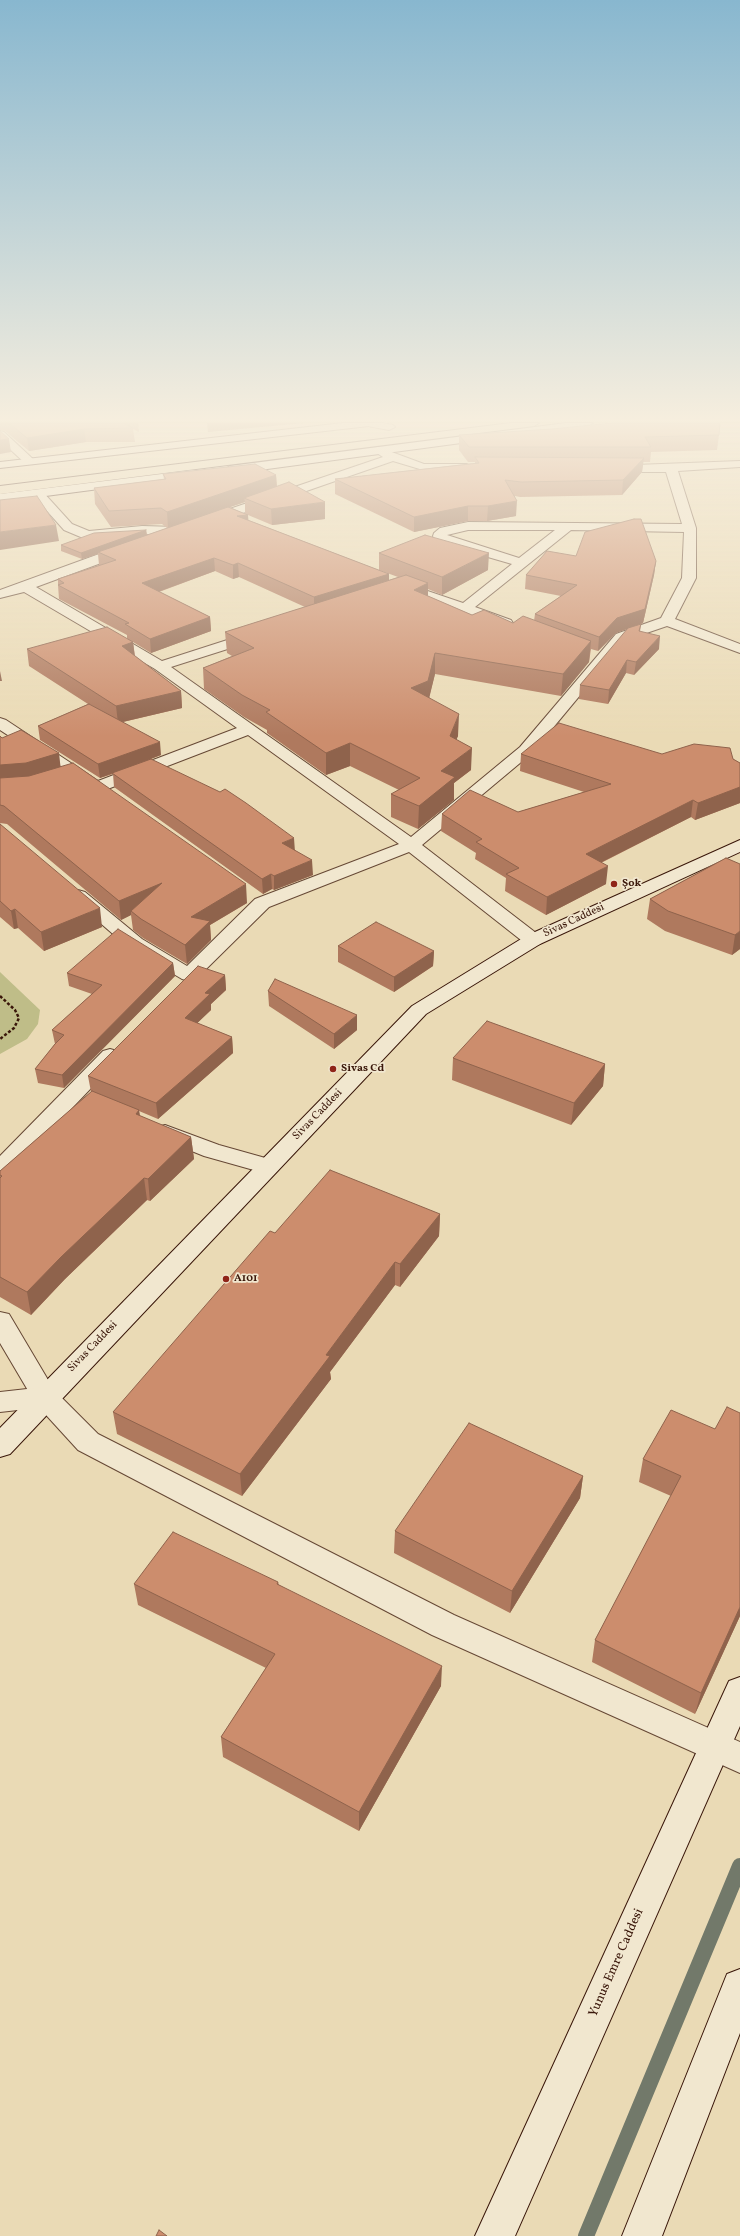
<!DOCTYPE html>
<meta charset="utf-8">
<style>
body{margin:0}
canvas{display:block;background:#eadab5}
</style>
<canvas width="740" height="2236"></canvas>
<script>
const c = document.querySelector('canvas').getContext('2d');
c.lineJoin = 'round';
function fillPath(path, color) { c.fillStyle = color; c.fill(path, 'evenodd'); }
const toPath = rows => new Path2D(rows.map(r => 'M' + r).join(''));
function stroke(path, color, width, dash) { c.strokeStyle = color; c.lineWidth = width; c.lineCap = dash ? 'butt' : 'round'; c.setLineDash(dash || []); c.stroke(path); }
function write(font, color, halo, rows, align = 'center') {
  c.font = font + ' Vollkorn,serif'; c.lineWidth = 3.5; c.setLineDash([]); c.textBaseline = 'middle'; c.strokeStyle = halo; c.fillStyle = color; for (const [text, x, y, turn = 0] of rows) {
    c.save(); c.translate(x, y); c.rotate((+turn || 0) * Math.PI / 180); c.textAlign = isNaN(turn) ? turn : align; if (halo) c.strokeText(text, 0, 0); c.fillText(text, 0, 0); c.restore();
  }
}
const green = toPath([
 [0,972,40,1010,38,1024,27,1039,0,1054]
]);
const stream = toPath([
 [586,2236,740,1866]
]);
const path = toPath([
 [0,996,15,1010,19,1018,14,1028,0,1039]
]);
const minor = toPath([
 [361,423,383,423,393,425,395,427,389,430,362,425,361,423],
 [0,431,4,432,34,460,36,462,34,464,26,464,0,440,0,431],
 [378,447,424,464,467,464,473,468,467,472,423,470,393,461,214,523,206,523,204,520,206,517,383,457,372,450,378,447],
 [740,461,740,467,678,471,696,528,696,578,675,619,740,644,740,653,667,626,626,640,532,753,422,845,540,936,543,940,540,944,533,946,526,944,409,852,269,907,196,979,189,981,182,979,128,947,69,896,71,892,78,890,85,892,142,939,187,966,255,899,399,844,248,735,105,790,99,791,84,785,0,730,0,718,6,720,98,781,237,728,155,669,24,592,0,598,0,590,121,546,131,546,132,549,131,552,36,587,162,661,249,633,259,633,261,636,259,639,171,667,411,837,520,747,616,634,661,618,682,578,684,532,571,530,475,607,511,620,513,623,511,626,506,627,396,589,394,586,401,582,463,603,512,564,443,544,434,539,433,536,434,533,440,528,468,522,682,524,666,472,613,472,609,470,607,468,609,466,740,461],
 [468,530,555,530,519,558,447,535,468,530],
 [38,490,42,491,72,524,89,531,142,526,177,527,183,531,177,535,142,534,83,538,64,530,32,494,38,490],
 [110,1049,117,1051,121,1056,117,1061,8,1175,0,1178,0,1156,103,1051,110,1049],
 [165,1125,219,1145,276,1161,279,1166,276,1171,268,1174,204,1156,157,1137,154,1132,157,1127,165,1125],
 [0,1312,9,1314,54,1390,98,1434,454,1615,740,1742,740,1773,432,1635,78,1450,36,1404,0,1343,0,1312]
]);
const tertiary = toPath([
 [45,1387,54,1390,58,1397,54,1404,45,1407,0,1412,0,1392,45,1387]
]);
const secondary = toPath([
 [343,423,374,423,369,426,0,468,0,462,343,423],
 [566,423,593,423,588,426,230,474,224,470,230,466,566,423],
 [194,470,198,472,200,474,198,476,0,502,0,494,194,470],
 [740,840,740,852,540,944,426,1014,10,1454,0,1457,0,1428,412,1006,526,936,740,840],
 [740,1677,740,1726,515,2236,475,2236,729,1681,740,1677],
 [740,1969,740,2033,662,2236,622,2236,727,1974,740,1969]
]);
const trunk = toPath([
 [511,423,539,423,534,426,0,494,0,486,511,423]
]);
const wall = toPath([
 [0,423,138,423,139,432,133,429,135,442,86,442,29,451,5,431,0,430],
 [459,435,719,435,717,450,651,452,650,462,643,462,642,472,622,495,520,497,515,496,516,516,487,521,468,521,414,532,335,494,335,479,475,463,475,462,468,462,459,450],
 [163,474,276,475,277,487,325,519,272,525,248,515,248,520,389,574,389,580,398,577,379,570,379,553,488,570,442,595,428,589,428,596,472,615,513,623,534,621,535,614,561,596,525,589,526,575,576,556,656,561,654,575,643,623,616,633,598,651,591,649,589,662,561,696,435,674,429,697,458,736,456,739,471,770,454,783,454,800,418,829,391,817,391,794,399,790,350,766,326,775,267,733,267,730,244,717,204,689,203,668,232,656,227,653,225,632,305,607,239,577,233,579,215,571,159,592,210,617,211,631,151,653,133,642,135,656,181,691,182,708,123,722,161,755,151,759,295,850,313,875,274,890,272,889,263,894,114,787,113,774,100,778,40,740,38,726,88,704,29,666,27,649,127,639,127,635,59,599,58,585,58,579,99,565,98,554,82,559,61,551,61,545,146,530,147,535,167,528,162,524,111,527,95,504,94,488,164,479],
 [245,502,245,514,230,507],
 [641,624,640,632,659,649,634,675,626,673,608,704,579,699,580,685],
 [0,736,2,738,61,766,247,903,210,925,211,940,187,964,143,938,133,930,131,915,121,920,7,824,0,823],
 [521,754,662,754,733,759,740,763,740,803,695,820,691,817,601,863,606,884,546,915,505,891,506,878,475,859,476,853,441,831,442,814,518,812,584,792,520,771],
 [0,824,102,927,44,951,18,928,14,929,0,917],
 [726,858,740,949,732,955,665,931,647,919,650,899],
 [338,946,434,951,433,966,394,992,338,962],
 [173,963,175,976,64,1088,38,1083,35,1069,55,1044,52,1030,92,994,69,986,67,973],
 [225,975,226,990,211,1004,211,1010,197,1023,232,1037,233,1053,158,1119,139,1111,140,1116,191,1137,194,1159,150,1201,147,1200,65,1279,31,1315,0,1297,0,1171,91,1092,88,1076],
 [268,991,357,1030,334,1049,269,1006],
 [453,1058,605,1064,603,1086,571,1125,452,1080],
 [440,1214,439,1236,400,1287,395,1285,330,1372,331,1379,242,1496,117,1434,113,1412,275,1233],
 [715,1429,740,1616,695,1714,592,1662,595,1640,671,1496,639,1482,643,1459],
 [583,1476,580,1498,510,1613,394,1553,395,1531],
 [278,1582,279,1585,441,1686,359,1831,223,1757,221,1737,266,1668,138,1605,134,1584]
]);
const shadedWall = toPath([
 [207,423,305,423,208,432],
 [84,429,86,442,29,451,27,438],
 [9,439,11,452,0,454,0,440],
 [644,458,642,472,622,495,623,480],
 [276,475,277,491,244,498,245,502,168,528,167,512],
 [517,501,516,516,487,521,488,506],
 [325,502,325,519,272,525,271,509],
 [468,506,468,521,414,532,414,517],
 [248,515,249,528,237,516],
 [56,525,59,541,0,550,0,532],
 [146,530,147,536,98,552,98,554,82,559,81,553],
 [489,553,488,570,442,595,442,577],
 [214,558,215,571,144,597,142,583],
 [656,561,654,575,643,623,616,633,598,651,599,637,617,618],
 [238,563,239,577,233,579,233,565],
 [389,574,389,588,314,611,314,597],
 [428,583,428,603,414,590],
 [210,617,211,631,151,653,150,639],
 [660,636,659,649,634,675,636,662],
 [591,641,589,662,561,696,563,674],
 [133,642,135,659,122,646],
 [435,653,435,674,428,703,411,688],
 [627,660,626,673,608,704,609,690],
 [0,671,2,681,0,681],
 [181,691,182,708,118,723,116,706],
 [459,714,458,736,449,758,450,736],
 [160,742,161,755,100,778,98,764],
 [350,743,350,766,326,775,326,753],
 [472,748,471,770,454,783,454,800,418,829,419,806,441,771],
 [59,753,61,771,0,783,0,765],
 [740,787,740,803,695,820,698,803],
 [693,800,691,817,584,871,586,854],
 [294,838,295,852,282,843],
 [312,860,313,875,274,890,274,876],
 [608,866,606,884,546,915,547,897],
 [271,874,272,889,263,894,262,879],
 [162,883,131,911,131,915,121,920,119,901],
 [246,884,247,903,210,925,211,940,187,964,185,945,191,917],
 [100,908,102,927,44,951,41,932],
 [15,909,18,928,14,929,11,911],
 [740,931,740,949,732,955,735,935],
 [434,951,433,966,394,992,394,977],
 [173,963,175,976,64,1088,62,1075],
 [225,975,226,990,211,1004,211,1010,187,1033,185,1018,205,993],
 [357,1015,357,1030,334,1049,334,1034],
 [232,1037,233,1053,158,1119,156,1103],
 [605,1064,603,1086,571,1125,574,1103],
 [139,1110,142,1132,136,1114],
 [191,1137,194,1159,150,1201,148,1179],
 [144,1178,147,1200,65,1279,31,1315,27,1292,61,1257],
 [440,1214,439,1236,400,1287,400,1264],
 [395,1262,395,1285,330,1372,331,1379,242,1496,240,1474,326,1355],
 [583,1476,580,1498,510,1613,512,1591],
 [740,1607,740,1616,695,1714,701,1693],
 [442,1666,441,1686,359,1831,359,1812]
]);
const building = toPath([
 [9,423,123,423,133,428,84,429,27,438,9,423],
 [612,423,720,423,719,435,645,437,651,447,469,447,459,435,552,429,612,423],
 [0,431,9,439,0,440,0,431],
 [475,457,644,458,623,480,521,482,505,480,517,501,488,506,468,506,414,517,335,479,479,463,475,457],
 [255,464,276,475,167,512,161,508,109,511,94,488,166,479,163,474,255,464],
 [289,482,325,502,271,509,244,498,289,482],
 [37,496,56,525,0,532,0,500,37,496],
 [228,507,248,515,237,516,389,574,314,597,238,563,233,565,214,558,142,583,210,617,150,639,125,624,129,623,58,585,64,583,58,579,116,560,98,552,228,507],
 [634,519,641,519,656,561,645,609,617,618,599,637,535,614,577,585,526,575,547,551,576,556,585,532,634,519],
 [146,530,81,553,61,545,94,533,146,530],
 [425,535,489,553,442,577,379,553,425,535],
 [406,575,428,583,414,590,472,615,484,610,513,623,523,616,591,641,563,674,435,653,428,681,411,688,459,714,450,736,472,748,441,771,455,777,419,806,391,794,420,778,350,743,326,753,266,712,270,710,242,695,203,668,254,648,225,632,406,575],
 [641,624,639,631,660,636,636,662,627,660,609,690,580,685,628,628,641,624],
 [107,627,133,642,122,646,181,691,116,706,27,649,107,627],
 [89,704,160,742,98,764,38,726,89,704],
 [559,723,662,754,694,744,730,748,733,759,740,763,740,787,698,803,693,800,586,854,608,866,547,897,506,874,519,868,476,842,482,839,442,814,470,790,518,812,611,784,521,754,559,723],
 [21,730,59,753,26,763,0,765,0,736,2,738,21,730],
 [151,759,220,792,225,789,246,803,294,838,282,843,312,860,274,876,271,874,262,879,112,773,151,759],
 [73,763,246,884,191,917,210,921,185,945,141,919,131,911,162,883,119,901,4,806,0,805,0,778,29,776,73,763],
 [0,824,100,908,41,932,15,909,11,911,0,901,0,824],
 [726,858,740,864,740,931,735,935,668,911,650,899,726,858],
 [376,922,434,951,394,977,338,946,376,922],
 [118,929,173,963,62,1075,35,1069,55,1044,64,1035,52,1030,102,985,67,973,118,929],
 [198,966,225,975,205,993,210,994,185,1018,232,1037,156,1103,88,1076,198,966],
 [275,979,357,1015,334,1034,268,991,275,979],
 [487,1021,605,1064,574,1103,453,1058,487,1021],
 [92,1091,139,1110,136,1114,191,1137,148,1179,144,1178,61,1257,27,1292,0,1277,0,1178,2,1176,0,1175,0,1171,92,1091],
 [330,1170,440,1214,400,1264,395,1262,326,1355,330,1356,240,1474,113,1412,270,1231,275,1233,330,1170],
 [727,1407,740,1413,740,1607,701,1693,595,1640,681,1476,643,1459,671,1410,715,1429,727,1407],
 [469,1423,583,1476,512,1591,395,1531,469,1423],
 [173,1532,278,1582,277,1584,442,1666,359,1812,221,1737,275,1654,134,1584,173,1532],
 [159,2230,167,2236,156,2236,159,2230]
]);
const markers = [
 [614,884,4,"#8f2418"],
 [333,1069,4,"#8f2418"],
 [226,1279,4,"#8f2418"]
];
const poiNames = [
 ["Şok",622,884],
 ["Sivas Cd",341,1069],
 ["A101",234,1279]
];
const streetNames = [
 ["Sivas Caddesi",574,921,-25],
 ["Sivas Caddesi",318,1115,-46],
 ["Sivas Caddesi",93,1347,-46]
];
const nearStreetnames = [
 ["Yunus Emre Caddesi",617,1963,-66]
];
fillPath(green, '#bfbd88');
stroke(stream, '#72796a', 16);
stroke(minor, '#664835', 2);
stroke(tertiary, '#664835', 2);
stroke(secondary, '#3a170a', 2);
stroke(trunk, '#3a170a', 2);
stroke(path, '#3a170a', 2.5, [3, 2]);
fillPath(minor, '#f1e7cf');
fillPath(tertiary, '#f1e7cf');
fillPath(secondary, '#f1e7cf');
fillPath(trunk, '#eadab5');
fillPath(wall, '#af795e');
fillPath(shadedWall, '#8f634c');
fillPath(building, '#cc8d6d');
stroke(building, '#8f634c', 1);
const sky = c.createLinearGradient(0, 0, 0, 736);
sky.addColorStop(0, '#88b7cf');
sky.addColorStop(0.57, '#f6eede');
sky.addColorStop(1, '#f6eede00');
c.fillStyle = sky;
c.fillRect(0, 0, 740, 736);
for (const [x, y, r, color] of markers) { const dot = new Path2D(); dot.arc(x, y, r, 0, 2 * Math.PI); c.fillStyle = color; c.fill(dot); stroke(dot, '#f1e7cf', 1.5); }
write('bold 11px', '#3a170a', '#f1e7cf', poiNames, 'left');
write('11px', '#3a170a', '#f1e7cf', streetNames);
write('13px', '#3a170a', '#f1e7cf', nearStreetnames);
</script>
